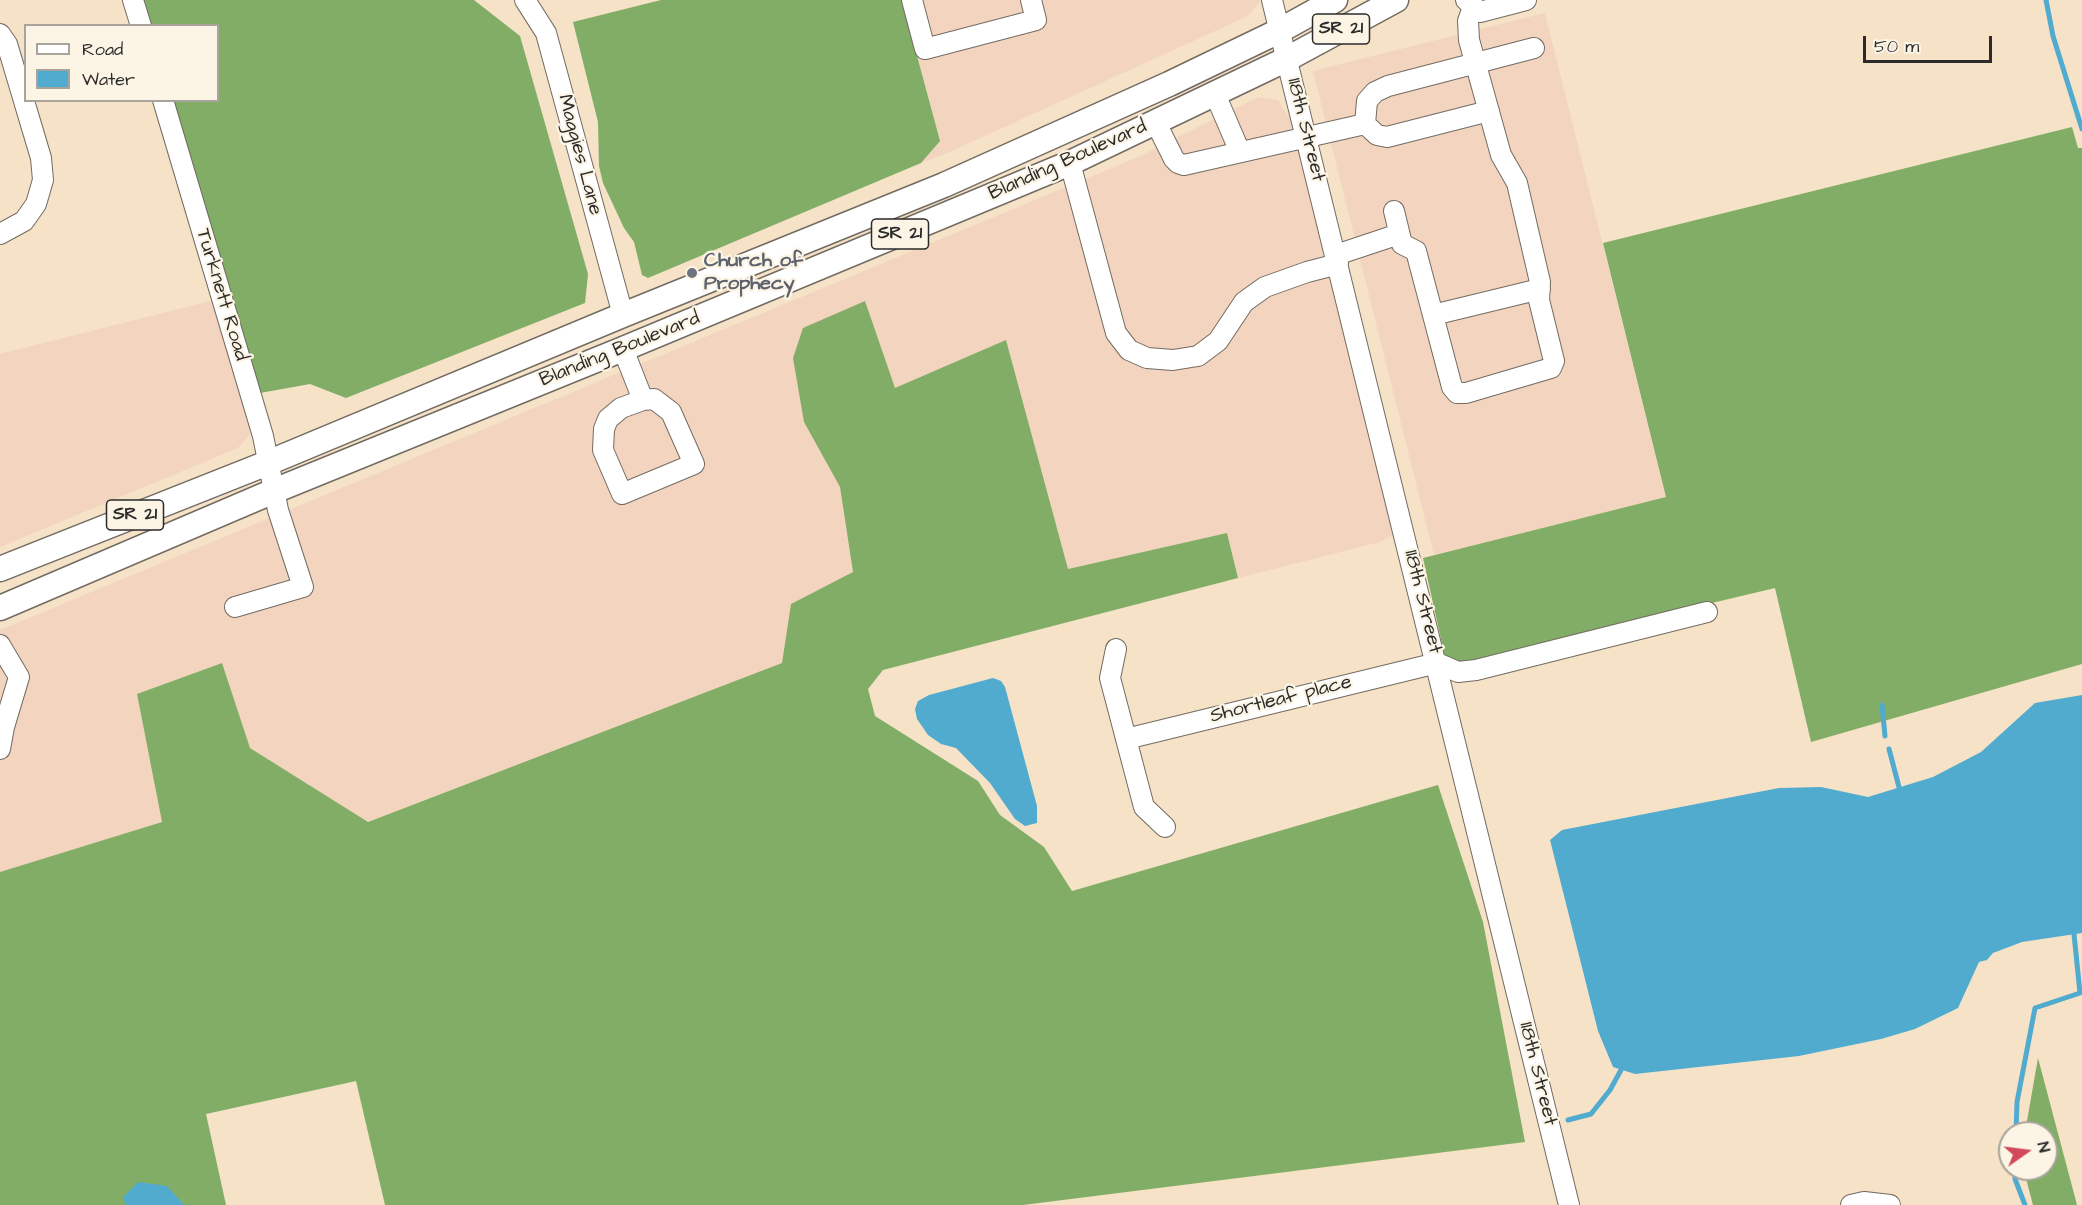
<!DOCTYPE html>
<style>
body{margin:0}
#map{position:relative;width:2082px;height:1205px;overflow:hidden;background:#f5e2c7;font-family:"Architects Daughter",sans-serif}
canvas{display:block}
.legend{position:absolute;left:24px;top:24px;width:195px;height:78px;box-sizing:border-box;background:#fcf5e5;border:2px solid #a8a49b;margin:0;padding:8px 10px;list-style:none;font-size:18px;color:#2b2b2b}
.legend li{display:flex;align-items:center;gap:12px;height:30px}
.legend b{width:30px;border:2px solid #a8a49b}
.north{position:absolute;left:1998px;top:1121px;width:60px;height:60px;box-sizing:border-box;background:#fcf5e5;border:2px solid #a8a49b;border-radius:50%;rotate:76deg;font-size:16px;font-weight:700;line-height:24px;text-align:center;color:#2b2b2b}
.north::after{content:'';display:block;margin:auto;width:21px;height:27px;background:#d1495b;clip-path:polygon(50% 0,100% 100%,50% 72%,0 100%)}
.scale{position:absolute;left:1863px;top:36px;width:129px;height:27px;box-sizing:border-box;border:3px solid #2b2b2b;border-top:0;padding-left:8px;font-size:18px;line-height:21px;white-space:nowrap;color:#2b2b2b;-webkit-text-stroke:4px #fcf5e5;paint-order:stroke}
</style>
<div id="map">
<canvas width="2082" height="1205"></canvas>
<ul class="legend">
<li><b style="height:8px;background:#fff"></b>Road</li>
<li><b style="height:16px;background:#51abcf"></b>Water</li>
</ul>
<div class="north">N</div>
<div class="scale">50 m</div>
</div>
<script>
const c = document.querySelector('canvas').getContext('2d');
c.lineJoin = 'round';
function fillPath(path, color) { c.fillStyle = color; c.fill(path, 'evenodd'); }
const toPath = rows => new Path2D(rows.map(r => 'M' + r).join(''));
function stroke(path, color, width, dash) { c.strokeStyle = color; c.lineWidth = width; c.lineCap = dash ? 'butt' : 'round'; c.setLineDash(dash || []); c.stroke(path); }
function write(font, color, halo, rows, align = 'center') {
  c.font = font + ' "Architects Daughter",sans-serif'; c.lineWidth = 4.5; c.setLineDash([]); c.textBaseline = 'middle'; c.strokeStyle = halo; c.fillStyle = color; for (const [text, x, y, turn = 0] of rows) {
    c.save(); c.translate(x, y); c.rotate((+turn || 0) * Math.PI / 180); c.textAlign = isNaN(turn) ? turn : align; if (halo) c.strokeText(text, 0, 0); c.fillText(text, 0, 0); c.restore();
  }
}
const built = toPath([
 [902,0,1259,0,1259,2,1248,16,945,154,921,163,940,141],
 [1545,13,1666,497,1434,555,1313,71],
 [1258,97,1278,100,1292,123,1395,534,1380,542,1238,578,1227,533,1068,569,1006,341,894,389,865,302,804,422,840,487,853,573,791,604,782,663,367,822,250,748,221,663,137,694,162,822,0,872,0,630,1136,158],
 [215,300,245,404,250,435,238,448,0,547,0,354]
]);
const forest = toPath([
 [143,0,474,0,520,36,588,274,585,303,346,398,310,384,260,393,173,101,218,100,218,26,150,25],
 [661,0,902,0,940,141,921,163,648,278,642,275,634,242,624,228,603,183,599,166,598,122,573,22],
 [2072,127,2078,148,2082,148,2082,664,1811,742,1775,588,1447,666,1423,558,1666,497,1603,243],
 [865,301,895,388,1006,340,1068,569,1227,533,1238,578,883,670,868,689,875,716,978,781,1000,815,1044,847,1072,891,1438,785,1483,922,1525,1142,1023,1205,385,1205,356,1081,206,1114,226,1205,0,1205,0,872,162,822,137,694,222,663,250,748,368,822,782,663,791,604,853,572,840,487,804,422,793,358,803,328],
 [2038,1058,2077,1205,2033,1205,2025,1175,2025,1169,2046,1169,2046,1133,2026,1133,2027,1121]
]);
const water = toPath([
 [993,678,1001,681,1005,687,1037,806,1037,823,1025,826,1015,819,990,783,956,748,941,744,928,735,917,719,915,709,918,701,929,695],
 [2082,695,2082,933,2022,942,1993,953,1987,960,1979,962,1958,1008,1915,1029,1881,1039,1799,1056,1635,1074,1613,1067,1598,1031,1550,840,1562,830,1779,788,1821,787,1868,797,1933,777,1981,752,2035,703],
 [138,1182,167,1186,184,1205,126,1205,123,1197]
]);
const stream = toPath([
 [2046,0,2053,36,2082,129],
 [1882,705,1885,736],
 [1889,749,1899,787],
 [1568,1120,1591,1114,1610,1090,1621,1070],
 [2016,1133,2017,1102,2035,1008,2080,993,2074,934],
 [2015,1169,2015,1179,2025,1205]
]);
const minor = toPath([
 [133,0,141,26],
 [525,0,546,33,623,315],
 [912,0,925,49,1036,20,1031,0],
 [1272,0,1569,1205],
 [1466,0,1480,12,1526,0],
 [0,34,7,44,41,158,43,180,36,204,24,221,0,234],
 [1215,94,1240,152],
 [163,100,263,436,278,510,303,587,235,607],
 [1156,123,1174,159,1178,163,1184,165,1365,124,1377,135,1387,137,1489,111],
 [1365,124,1367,101,1375,92,1388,86,1534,48],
 [1070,163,1116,333,1129,350,1147,358,1173,360,1198,356,1218,341,1244,302,1265,287,1307,272,1338,264],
 [1394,211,1402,244,1416,251,1452,387,1457,393,1466,393,1551,368,1554,361,1539,300,1540,282,1517,183,1501,155,1469,40,1468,21,1473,7],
 [1336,255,1399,234],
 [1433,315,1540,289],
 [623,349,643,400,621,408,608,419,604,429,603,450,622,494,694,464,671,412,654,399,643,400],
 [0,645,19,677,4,727,0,749],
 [1116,649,1110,678,1144,807,1165,827],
 [1126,739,1437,663,1458,672,1476,670,1707,612],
 [1851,1205,1864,1202,1890,1205]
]);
const major = toPath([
 [0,569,270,462,623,315,944,185,1169,84,1279,31,1335,0],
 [0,608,274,491,623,349,1070,163,1287,59,1396,0]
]);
const markers = [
 [692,273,6,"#6b7280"]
];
const shields = [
 [1341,29,57],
 [900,234,57],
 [135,515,57]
];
const shieldNames = [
 ["SR 21",1341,29],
 ["SR 21",900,234],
 ["SR 21",135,515]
];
const streetNames = [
 ["118th Street",1305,130,76],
 ["Maggies Lane",579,155,75],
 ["Blanding Boulevard",1068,161,-24],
 ["Turknett Road",221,295,73],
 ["Blanding Boulevard",620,350,-22],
 ["118th Street",1422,602,76],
 ["Shortleaf place",1281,700,-14],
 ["118th Street",1537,1074,76]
];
const worshipNames = [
 ["Church of",704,262],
 ["Prophecy",704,285]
];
fillPath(built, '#f3d4bf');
fillPath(forest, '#81ad66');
fillPath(water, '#51abcf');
stroke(stream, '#51abcf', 5);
stroke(minor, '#726b62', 22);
stroke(major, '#726b62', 27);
stroke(minor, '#fff', 20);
stroke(major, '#fff', 24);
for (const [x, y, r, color] of markers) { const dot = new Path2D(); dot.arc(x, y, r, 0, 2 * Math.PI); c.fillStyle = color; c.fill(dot); stroke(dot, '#fcf5e5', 2); }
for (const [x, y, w] of shields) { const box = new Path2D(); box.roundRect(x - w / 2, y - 15, w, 30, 4.5); c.fillStyle = '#fcf5e5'; c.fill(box); stroke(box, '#2b2b2b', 1.5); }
write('bold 18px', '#2b2b2b', null, shieldNames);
write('20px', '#2b2b2b', '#fcf5e5', streetNames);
write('bold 20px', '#5b616d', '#fcf5e5', worshipNames, 'left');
</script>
